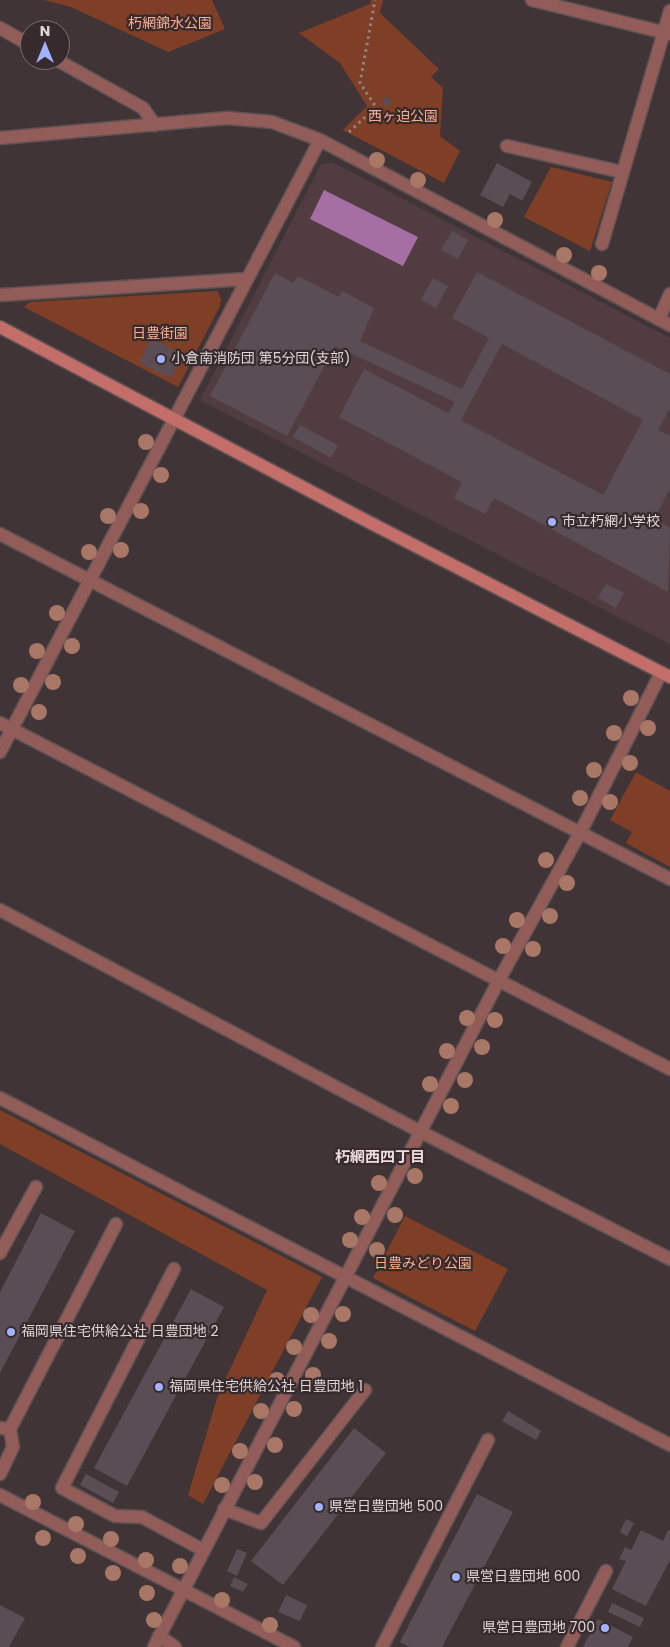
<!DOCTYPE html>
<meta charset="utf-8">
<style>
body{margin:0}
#map{position:relative;width:670px;height:1647px;overflow:hidden;background:#413436;font-family:Poppins,sans-serif}
canvas{display:block}
.north{position:absolute;left:20px;top:20px;width:50px;height:50px;box-sizing:border-box;background:#372a2c;border:1px solid #7a6f71;border-radius:50%;rotate:0deg;font-size:14px;font-weight:700;line-height:20px;text-align:center;color:#dfd6d8}
.north::after{content:'';display:block;margin:auto;width:18px;height:22px;background:#a1b3fd;clip-path:polygon(50% 0,100% 100%,50% 72%,0 100%)}
</style>
<div id="map">
<canvas width="670" height="1647"></canvas>
<div class="north">N</div>
</div>
<script>
const c = document.querySelector('canvas').getContext('2d');
c.lineJoin = 'round';
function fillPath(path, color) { c.fillStyle = color; c.fill(path, 'evenodd'); }
const toPath = rows => new Path2D(rows.map(r => 'M' + r).join(''));
function stroke(path, color, width, dash) { c.strokeStyle = color; c.lineWidth = width; c.lineCap = dash ? 'butt' : 'round'; c.setLineDash(dash || []); c.stroke(path); }
function write(font, color, halo, rows, align = 'center') {
  c.font = font + ' Poppins,"Noto Sans JP",sans-serif'; c.lineWidth = 4.5; c.setLineDash([]); c.textBaseline = 'middle'; c.strokeStyle = halo; c.fillStyle = color; for (const [text, x, y, turn = 0] of rows) {
    c.save(); c.translate(x, y); c.rotate((+turn || 0) * Math.PI / 180); c.textAlign = isNaN(turn) ? turn : align; if (halo) c.strokeText(text, 0, 0); c.fillText(text, 0, 0); c.restore();
  }
}
const built = toPath([
 [328,163,334,163,670,338,670,644,200,400,321,164]
]);
const green = toPath([
 [44,0,212,0,225,29,168,52,71,7],
 [371,0,383,0,380,13,439,69,431,77,443,88,440,136,460,151,444,183,343,130,367,106,340,63,299,33,370,4],
 [551,167,612,182,590,251,524,217],
 [217,291,221,299,220,306,178,387,24,307,30,302],
 [636,772,670,791,670,867,626,843,632,832,610,820],
 [0,1110,322,1277,203,1504,188,1495,218,1395,267,1290,0,1144],
 [405,1216,508,1269,475,1331,373,1278]
]);
const water = toPath([
 [324,190,418,237,403,266,310,219]
]);
const building = toPath([
 [387,96,392,103,386,107,382,100],
 [497,163,532,182,522,201,510,194,503,207,480,195],
 [452,231,468,240,458,259,441,250],
 [477,272,670,374,670,408,658,430,670,436,670,488,654,519,670,528,668,592,494,498,485,514,454,498,462,482,339,417,364,369,448,413,455,402,335,346,287,436,210,396,275,273,293,283,298,276,339,297,342,291,374,308,360,341,462,389,489,338,452,318],
 [502,344,643,420,603,495,461,420],
 [433,278,448,286,436,308,421,300],
 [151,338,183,355,171,378,139,363],
 [300,425,338,445,331,458,293,437],
 [606,584,624,593,616,608,598,598],
 [41,1213,75,1231,0,1373,0,1292],
 [191,1289,224,1307,127,1486,94,1468],
 [508,1411,541,1431,536,1440,502,1421],
 [354,1428,386,1453,283,1585,251,1561],
 [86,1474,119,1492,113,1503,80,1485],
 [477,1494,513,1512,442,1647,409,1647,400,1642],
 [626,1519,634,1523,627,1536,620,1532],
 [641,1530,663,1541,668,1530,670,1531,670,1560,646,1606,612,1589,626,1561,619,1559,625,1547,631,1550],
 [237,1549,247,1553,237,1576,227,1571],
 [234,1577,248,1584,243,1592,230,1586],
 [286,1595,307,1605,300,1621,278,1612],
 [612,1603,644,1618,640,1627,608,1612],
 [0,1605,25,1618,9,1647,0,1647],
 [598,1619,633,1637,628,1647,583,1647]
]);
const path = toPath([
 [349,132,376,107,360,83,375,0]
]);
const lane = toPath([
 [507,146,622,172],
 [0,1253,36,1187],
 [174,1269,62,1488,115,1516,142,1517,203,1550],
 [0,1428,10,1429,13,1447,0,1474],
 [10,1429,116,1224],
 [224,1509,261,1523,365,1390],
 [159,1636,175,1647],
 [382,1647,488,1440],
 [567,1647,606,1571]
]);
const street = toPath([
 [532,0,670,34],
 [0,28,30,45],
 [57,60,143,108,155,125],
 [0,138,227,118,272,122,320,140,670,325],
 [602,244,670,11],
 [0,295,246,279],
 [659,319,670,294],
 [0,534,670,879],
 [0,723,670,1069],
 [0,752,320,140],
 [0,910,421,1132,670,1259],
 [0,1098,670,1445],
 [0,1495,294,1647],
 [154,1647,499,980,581,831,661,673]
]);
const secondary = toPath([
 [0,327,363,519,670,677]
]);
const trees = [
 [377,160],
 [418,180],
 [495,220],
 [564,255],
 [599,273],
 [146,442],
 [161,475],
 [141,511],
 [108,516],
 [121,550],
 [89,552],
 [57,613],
 [72,646],
 [37,651],
 [53,682],
 [21,685],
 [631,698],
 [39,712],
 [648,728],
 [614,733],
 [630,763],
 [594,770],
 [580,798],
 [610,802],
 [546,860],
 [567,883],
 [550,916],
 [517,920],
 [503,946],
 [533,949],
 [467,1018],
 [495,1020],
 [482,1047],
 [447,1051],
 [465,1080],
 [430,1084],
 [451,1106],
 [415,1176],
 [379,1183],
 [395,1215],
 [362,1217],
 [350,1240],
 [377,1250],
 [343,1314],
 [311,1315],
 [329,1341],
 [294,1347],
 [313,1375],
 [277,1380],
 [294,1409],
 [261,1411],
 [275,1445],
 [240,1451],
 [255,1482],
 [222,1485],
 [33,1502],
 [76,1524],
 [43,1538],
 [111,1539],
 [78,1556],
 [146,1560],
 [180,1566],
 [113,1573],
 [147,1593],
 [222,1600],
 [154,1620],
 [270,1625]
];
const markers = [
 [161,359,5,"#a1b3fd"],
 [552,522,5,"#a1b3fd"],
 [11,1332,5,"#a1b3fd"],
 [159,1387,5,"#a1b3fd"],
 [319,1507,5,"#a1b3fd"],
 [456,1577,5,"#a1b3fd"],
 [605,1628,5,"#a1b3fd"]
];
const parkNames = [
 ["朽網錦水公園",170,24],
 ["西ヶ迫公園",403,117],
 ["日豊街園",160,334],
 ["日豊みどり公園",423,1264]
];
const poiNames = [
 ["小倉南消防団 第5分団(支部)",171,359],
 ["市立朽網小学校",562,522],
 ["福岡県住宅供給公社 日豊団地 2",21,1332],
 ["福岡県住宅供給公社 日豊団地 1",169,1387],
 ["県営日豊団地 500",329,1507],
 ["県営日豊団地 600",466,1577],
 ["県営日豊団地 700",595,1628,"right"]
];
const neighbourhoodNames = [
 ["朽網西四丁目",380,1158]
];
fillPath(built, '#513d41');
fillPath(green, '#7e3f26');
fillPath(water, '#a66fa3');
fillPath(building, '#5a4d53');
stroke(lane, '#5d5153', 15);
stroke(street, '#5d5153', 15);
stroke(secondary, '#5d5153', 15);
stroke(path, '#8f8486', 3, [2.5, 4]);
stroke(lane, '#925c58', 12);
stroke(street, '#925c58', 12);
stroke(secondary, '#c36e69', 12);
c.fillStyle = '#a97766';
for (const [x, y] of trees) { c.beginPath(); c.arc(x, y, 8, 0, 2 * Math.PI); c.fill(); }
for (const [x, y, r, color] of markers) { const dot = new Path2D(); dot.arc(x, y, r, 0, 2 * Math.PI); c.fillStyle = color; c.fill(dot); stroke(dot, '#372a2c', 2); }
write('14px', '#feae8e', '#372a2c', parkNames);
write('14px', '#dfd6d8', '#372a2c', poiNames, 'left');
write('bold 15px', '#eedcdf', '#372a2c', neighbourhoodNames);
</script>
